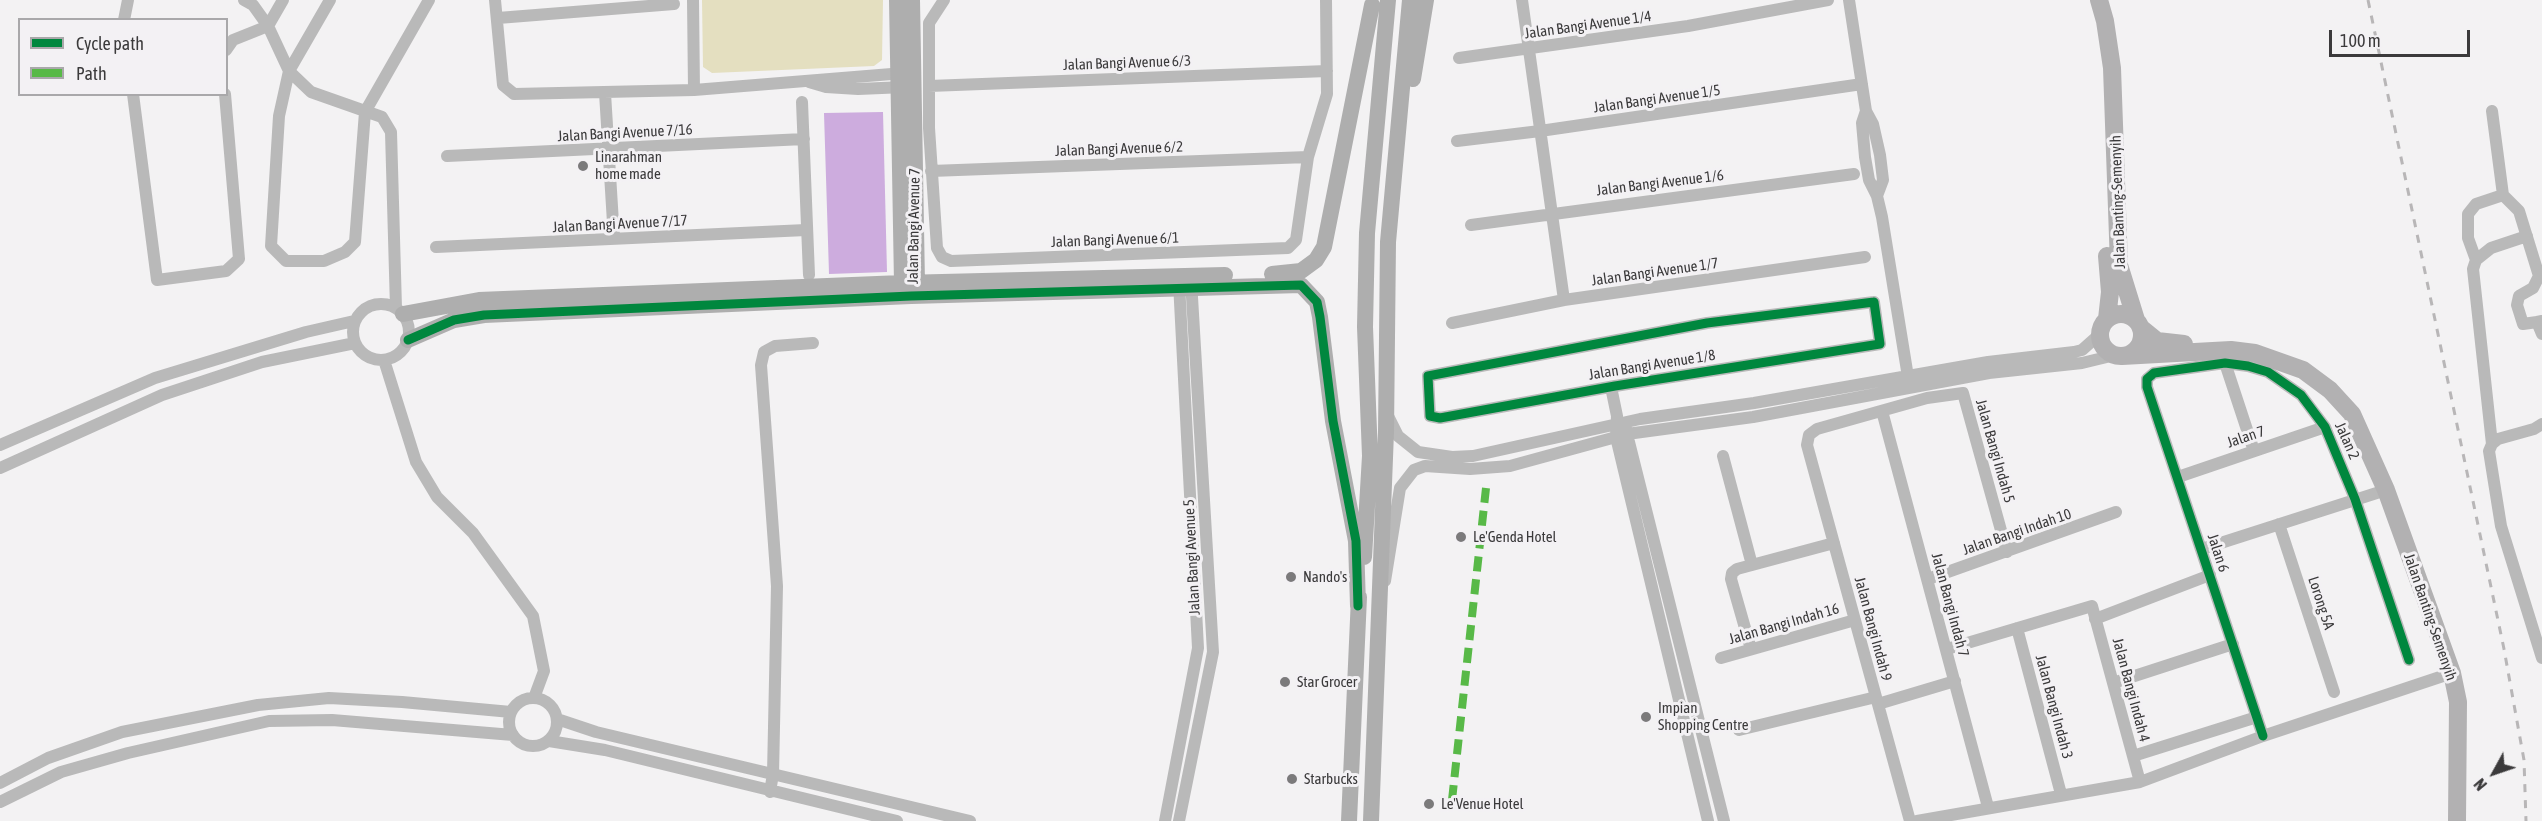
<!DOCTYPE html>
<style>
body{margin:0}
#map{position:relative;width:2542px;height:821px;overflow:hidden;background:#f3f2f3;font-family:"Asap Condensed",sans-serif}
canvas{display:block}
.legend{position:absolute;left:18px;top:18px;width:210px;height:78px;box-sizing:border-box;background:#f3f1f4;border:2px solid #a9a8aa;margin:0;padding:8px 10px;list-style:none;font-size:18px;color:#3b3a3b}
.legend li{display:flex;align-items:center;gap:12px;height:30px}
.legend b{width:30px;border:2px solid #a9a8aa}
.north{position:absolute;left:2464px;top:743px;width:60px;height:60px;-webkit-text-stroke:4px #f3f1f4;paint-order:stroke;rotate:230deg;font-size:16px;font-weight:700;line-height:24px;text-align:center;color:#3b3a3b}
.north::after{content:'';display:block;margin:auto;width:21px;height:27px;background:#3b3a3b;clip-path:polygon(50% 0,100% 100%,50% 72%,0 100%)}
.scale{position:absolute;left:2329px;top:30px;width:141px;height:27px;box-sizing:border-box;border:3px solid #3b3a3b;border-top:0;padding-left:8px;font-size:18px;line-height:21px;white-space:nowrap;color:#3b3a3b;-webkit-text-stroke:4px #f3f1f4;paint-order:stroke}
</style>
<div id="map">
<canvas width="2542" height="821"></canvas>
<ul class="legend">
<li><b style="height:8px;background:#00873e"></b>Cycle path</li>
<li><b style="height:8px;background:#58b947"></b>Path</li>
</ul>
<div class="north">N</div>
<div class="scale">100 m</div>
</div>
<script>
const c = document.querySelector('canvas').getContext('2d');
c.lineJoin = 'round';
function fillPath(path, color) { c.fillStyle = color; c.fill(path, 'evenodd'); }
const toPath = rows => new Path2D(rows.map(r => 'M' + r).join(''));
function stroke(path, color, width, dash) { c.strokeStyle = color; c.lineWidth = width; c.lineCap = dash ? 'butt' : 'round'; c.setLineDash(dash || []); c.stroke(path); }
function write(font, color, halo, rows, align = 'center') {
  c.font = font + ' "Asap Condensed",sans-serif'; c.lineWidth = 6; c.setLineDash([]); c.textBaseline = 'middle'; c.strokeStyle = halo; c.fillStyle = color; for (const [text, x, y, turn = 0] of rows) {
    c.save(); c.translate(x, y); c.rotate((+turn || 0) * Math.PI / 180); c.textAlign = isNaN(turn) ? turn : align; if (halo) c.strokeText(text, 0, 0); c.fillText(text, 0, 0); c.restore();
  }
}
const green = toPath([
 [702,0,883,0,882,60,874,66,712,73,703,67]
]);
const water = toPath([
 [883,112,887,272,829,274,824,113]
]);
const street = toPath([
 [244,0,253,5,268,26,289,71,311,92,382,117,391,132,396,308],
 [330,0,289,71,279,116,271,246,286,261,324,261,345,252,355,242,365,112,429,0],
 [495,0,503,85,514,94,694,90,904,73],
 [693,0,694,90],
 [944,0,929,23,929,128,937,248,942,257,951,261,1288,248,1296,240,1308,157,1327,94,1326,0],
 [1522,0,1564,300],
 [1849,0,1866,111,1873,124,1880,155,1883,180,1877,196],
 [498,18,674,4],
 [124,20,128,0],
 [226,50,233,40,268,26,283,0],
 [1459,58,1688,26,1828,0],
 [809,82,826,87,858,89,905,87],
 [929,86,1327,71],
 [605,93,614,239],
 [133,94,157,280,226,271,239,259,225,94],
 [802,102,809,275],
 [1866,111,1862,123,1865,157,1869,180,1877,196,1882,217,1909,383],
 [2492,111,2503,195,2519,211,2539,276,2533,288,2519,296,2517,305,2523,324,2537,322],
 [1457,141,1540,131,1862,84],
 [447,156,804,139],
 [931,171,1308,157],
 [1471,225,1854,174],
 [436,247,806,230],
 [2476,260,2468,238,2468,214,2476,204,2503,195],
 [1874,302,1880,344,1615,386,1440,418,1430,416,1428,376,1707,323,1874,302],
 '353 332a28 28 0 1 1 56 0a28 28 0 1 1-56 0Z',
 [2542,321,2537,322,2542,334],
 [1452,323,1564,300,1865,257],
 [384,360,416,462,437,497,473,533,533,616,544,671,534,698],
 [2225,363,2254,451],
 [1611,387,1617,416,1616,437,1708,821],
 [1882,411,1988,807],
 [1388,416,1398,436,1418,452,1452,457,1473,456,1640,419,1754,403,1988,362,2074,352,2082,350,2100,334],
 [2542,424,2534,429,2498,439,2492,444,2489,451,2501,526,2542,658],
 [1625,426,1724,821],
 [2492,444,2473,269,2476,260,2491,248,2527,236],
 [0,445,155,378,306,332,354,321],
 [1723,456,1752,565],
 [0,468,162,395,262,362,355,343],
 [2178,477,2325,427],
 [2279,524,2334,692],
 [2202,549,2386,490],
 [1928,579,2116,512],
 [1385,581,1400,488,1414,470,1425,466,1470,469,1510,466,1627,434,1753,417,1989,373,2082,363,2115,355],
 [2095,619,2210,575],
 [2017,628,2061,794],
 [1751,649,1731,579,1732,573,1737,569,1834,543],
 [1947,649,2092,606,2140,782],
 [1721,658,1855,620],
 [2113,683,2233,644],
 '509 722a24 24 0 1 1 48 0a24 24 0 1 1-48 0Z',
 [1878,704,1955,681],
 [557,719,596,732,970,821],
 [1739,730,1876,697],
 [2263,736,2147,387,2147,379,2154,373,2225,363,2248,366,2268,372,2301,395,2325,427,2355,499,2409,660],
 [549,741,605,750,897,821],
 [2133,756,2257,717],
 [0,783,48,758,122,732,258,705,329,698,402,702,511,712],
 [770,792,773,774,777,586,761,365,764,352,775,346,813,343],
 [0,802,61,772,128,753,269,721,332,720,513,735],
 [1165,821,1198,648,1179,283],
 [1179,821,1213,652,1191,280],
 [1910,821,1807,445,1809,435,1817,429,1927,398,1963,393,2007,552],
 [1917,821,2140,782,2263,736,2452,673]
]);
const secondary = toPath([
 [897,0,902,283,908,291],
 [912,0,917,283,913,293],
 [1413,79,1426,0],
 [1272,274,1301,271,1316,260,1324,247,1372,5],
 [403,314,479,300,902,283,1225,275],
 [408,340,454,320,484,315,911,296,1301,285,1317,302,1320,317,1333,421,1356,541,1358,606],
 [1364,557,1370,456,1365,327,1367,233,1388,0],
 [1349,821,1359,597],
 [1371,821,1386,432,1388,242,1410,0]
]);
const primary = toPath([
 [2099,0,2105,21,2112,68,2119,265,2136,320],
 '2100 335a21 21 0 1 1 42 0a21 21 0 1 1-42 0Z',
 [2107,319,2110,292,2107,256],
 [2141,328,2157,341,2184,344],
 [2122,356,2231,350,2255,353,2303,370,2330,390,2352,414,2386,490,2452,673,2458,702,2457,821]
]);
const rail = toPath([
 [2368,0,2504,649,2524,760,2526,821]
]);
const quiet = toPath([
 [1452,800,1486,488]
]);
const cycleway = toPath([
 [1874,302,1880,344,1615,386,1440,418,1430,416,1428,376,1707,323,1874,302],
 [408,340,454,320,484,315,911,296,1301,285,1317,302,1320,317,1333,421,1356,541,1358,606],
 [2263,736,2147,387,2147,379,2154,373,2225,363,2248,366,2268,372,2301,395,2325,427,2355,499,2409,660]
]);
const markers = [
 [583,166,6,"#7b7a7b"],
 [1461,537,6,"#7b7a7b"],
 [1291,577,6,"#7b7a7b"],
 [1285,682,6,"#7b7a7b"],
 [1646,717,6,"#7b7a7b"],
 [1292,779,6,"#7b7a7b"],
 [1429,804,6,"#7b7a7b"]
];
const streetNames = [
 ["Jalan Bangi Avenue 1/4",1588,25,-8],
 ["Jalan Bangi Avenue 6/3",1127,63,-2],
 ["Jalan Bangi Avenue 1/5",1657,99,-8],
 ["Jalan Bangi Avenue 7/16",625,133,-3],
 ["Jalan Bangi Avenue 6/2",1119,149,-2],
 ["Jalan Bangi Avenue 1/6",1660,183,-7],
 ["Jalan Banting-Semenyih",2118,202,-92],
 ["Jalan Bangi Avenue 7/17",620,224,-3],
 ["Jalan Bangi Avenue 7",914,226,-89],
 ["Jalan Bangi Avenue 6/1",1115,240,-2],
 ["Jalan Bangi Avenue 1/7",1655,272,-8],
 ["Jalan Bangi Avenue 1/8",1652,365,-9],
 ["Jalan 7",2246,437,-19],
 ["Jalan 2",2347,441,66],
 ["Jalan Bangi Indah 5",1995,451,74],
 ["Jalan Bangi Indah 10",2017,532,-19],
 ["Jalan 6",2218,553,72],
 ["Jalan Bangi Avenue 5",1192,557,-93],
 ["Lorong 5A",2321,603,72],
 ["Jalan Bangi Indah 7",1950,605,75],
 ["Jalan Banting-Semenyih",2430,617,71],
 ["Jalan Bangi Indah 16",1784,624,-16],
 ["Jalan Bangi Indah 9",1873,629,75],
 ["Jalan Bangi Indah 4",2131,690,75],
 ["Jalan Bangi Indah 3",2054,707,75]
];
const poiNames = [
 ["Linarahman",595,157],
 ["home made",595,174],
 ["Le'Genda Hotel",1473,537],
 ["Nando's",1303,577],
 ["Star Grocer",1297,682],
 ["Impian",1658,708],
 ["Shopping Centre",1658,725],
 ["Starbucks",1304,779],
 ["Le'Venue Hotel",1441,804]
];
fillPath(green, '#e4dfc0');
fillPath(water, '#cdacde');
stroke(street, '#b9b9b9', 12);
stroke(secondary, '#aeaeae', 16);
stroke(primary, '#b2b1b2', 18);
stroke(rail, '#b8b6b7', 3, [8, 8]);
stroke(quiet, '#58b947', 8, [15, 8]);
stroke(cycleway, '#00873e', 9);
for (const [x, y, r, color] of markers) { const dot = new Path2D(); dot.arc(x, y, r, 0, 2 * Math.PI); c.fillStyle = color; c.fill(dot); stroke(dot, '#f3f1f4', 2); }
write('15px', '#3b3a3b', '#f3f1f4', streetNames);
write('15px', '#3b3a3b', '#f3f1f4', poiNames, 'left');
</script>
